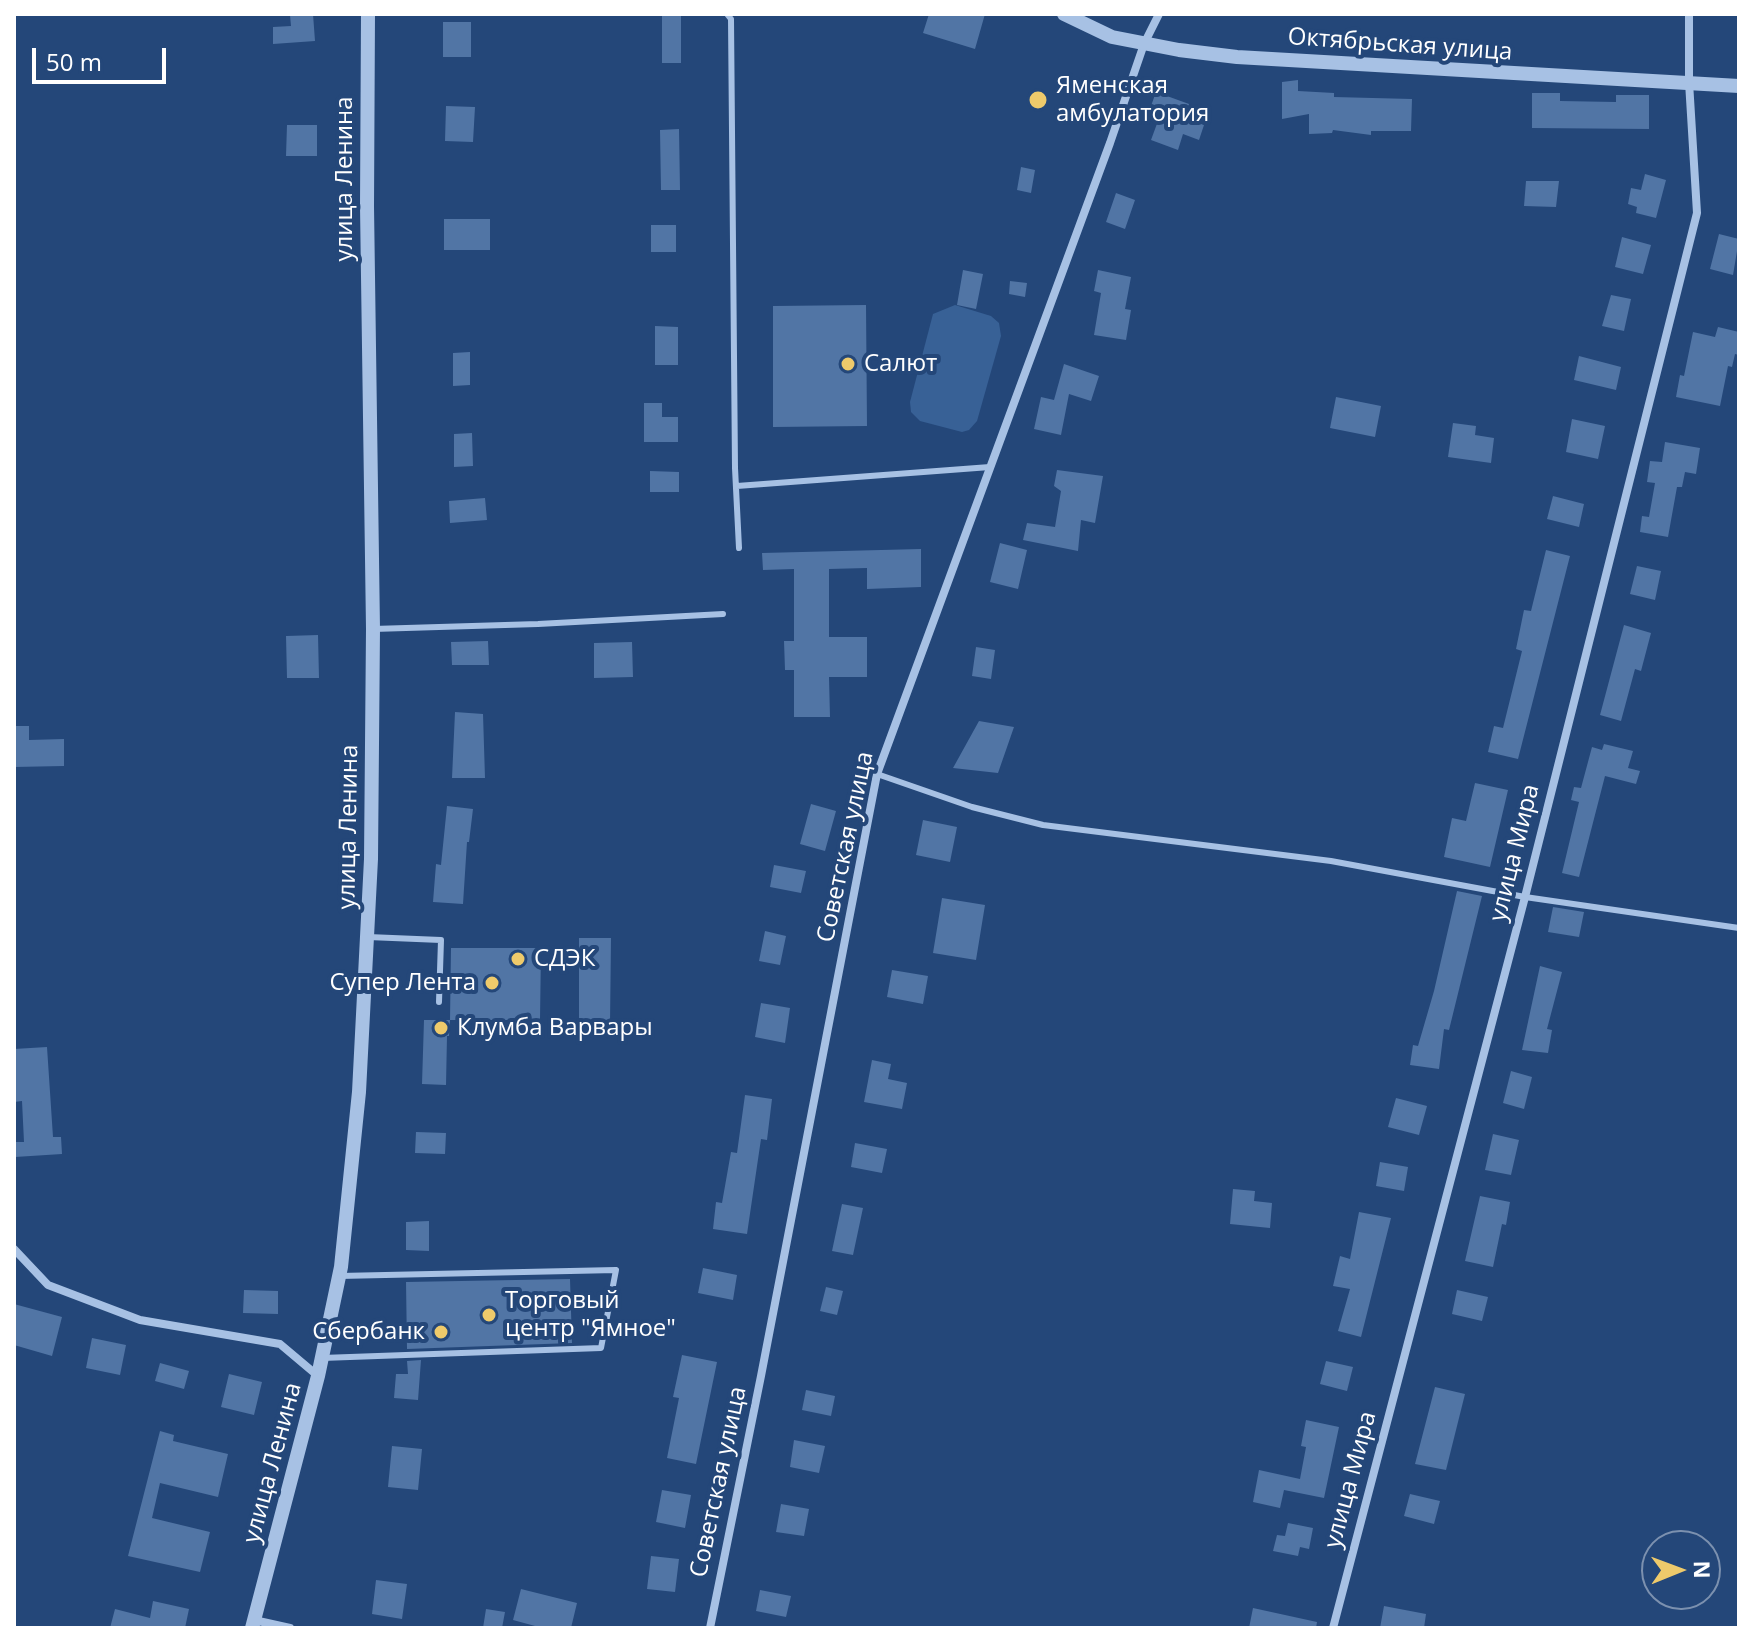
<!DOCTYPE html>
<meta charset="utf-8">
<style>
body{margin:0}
#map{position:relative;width:1753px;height:1642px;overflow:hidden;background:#244779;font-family:"Open Sans",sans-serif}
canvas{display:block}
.frame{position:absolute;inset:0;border:16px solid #fff;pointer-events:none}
.north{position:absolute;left:1641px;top:1530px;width:80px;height:80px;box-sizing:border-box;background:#244779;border:2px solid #7c91af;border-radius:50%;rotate:89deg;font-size:22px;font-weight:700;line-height:32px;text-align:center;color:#fff}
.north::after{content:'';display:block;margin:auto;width:28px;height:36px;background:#eeca6b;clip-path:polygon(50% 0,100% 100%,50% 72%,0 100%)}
.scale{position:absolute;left:32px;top:48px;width:134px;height:36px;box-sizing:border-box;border:4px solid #fff;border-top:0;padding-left:10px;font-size:24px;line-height:28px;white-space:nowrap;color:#fff;-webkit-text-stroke:6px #244779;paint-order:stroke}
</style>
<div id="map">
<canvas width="1753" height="1642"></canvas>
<div class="frame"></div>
<div class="north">N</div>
<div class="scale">50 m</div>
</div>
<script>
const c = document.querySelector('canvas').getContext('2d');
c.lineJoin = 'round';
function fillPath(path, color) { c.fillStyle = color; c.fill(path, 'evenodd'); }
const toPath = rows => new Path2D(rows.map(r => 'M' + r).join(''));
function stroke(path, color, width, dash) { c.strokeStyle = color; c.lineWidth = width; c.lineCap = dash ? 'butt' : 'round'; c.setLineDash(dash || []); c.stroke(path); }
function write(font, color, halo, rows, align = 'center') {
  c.font = font + ' "Open Sans",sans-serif'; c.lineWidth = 8; c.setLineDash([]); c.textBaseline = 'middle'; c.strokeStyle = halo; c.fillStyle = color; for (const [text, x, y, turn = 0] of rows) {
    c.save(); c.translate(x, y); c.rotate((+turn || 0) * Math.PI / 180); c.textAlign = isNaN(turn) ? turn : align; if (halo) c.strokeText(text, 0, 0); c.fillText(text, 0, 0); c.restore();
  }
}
const green = toPath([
 [955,305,991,316,999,323,1001,336,977,421,969,430,962,432,920,421,911,412,910,402,933,314]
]);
const building = toPath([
 [313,14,315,41,273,44,273,27,291,26,290,15],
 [662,14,681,14,681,63,662,63],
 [929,14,985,14,975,49,923,33],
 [443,22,471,22,471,57,443,57],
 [1298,80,1298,91,1334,93,1334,97,1412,99,1411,131,1371,131,1371,135,1333,130,1332,133,1309,134,1309,114,1282,119,1282,82],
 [1156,92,1189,104,1184,118,1204,125,1199,140,1183,134,1178,150,1151,140,1162,110,1151,106],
 [1532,93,1560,93,1560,101,1616,102,1616,95,1649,95,1649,129,1532,128],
 [446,106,475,107,473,142,445,141],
 [287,125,317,125,317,156,286,156],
 [679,129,680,190,661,190,660,130],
 [1021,167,1035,170,1031,193,1017,190],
 [1645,174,1666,180,1656,218,1636,213,1637,207,1628,204,1631,188,1641,190],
 [1526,181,1559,181,1556,207,1524,206],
 [1116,193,1135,200,1125,229,1106,222],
 [444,219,490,219,490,250,444,250],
 [651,225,676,225,676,252,651,252],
 [1719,234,1739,239,1733,275,1710,269],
 [1622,237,1651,245,1643,274,1615,267],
 [963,270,983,274,976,309,957,305],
 [1098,270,1131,277,1125,309,1131,310,1126,340,1094,335,1101,293,1094,291],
 [1010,281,1027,283,1025,297,1009,294],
 [1611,295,1631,299,1624,331,1602,326],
 [866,305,867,426,773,427,773,306],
 [655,326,678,327,678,365,655,365],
 [1718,327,1739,332,1739,355,1735,354,1732,367,1728,366,1720,406,1676,397,1680,375,1684,376,1693,332,1715,337],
 [470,352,470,385,453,386,453,353],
 [1579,356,1621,367,1616,390,1574,380],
 [1064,364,1099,376,1091,401,1069,394,1061,435,1034,429,1041,397,1054,400],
 [1336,397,1381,406,1375,437,1330,428],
 [644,403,662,403,662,417,678,417,678,442,644,442],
 [1572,419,1605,426,1598,459,1566,452],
 [1453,423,1476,426,1475,435,1494,438,1491,463,1448,457],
 [472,433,473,466,454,467,454,434],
 [1665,442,1700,448,1696,474,1685,472,1682,487,1677,487,1668,537,1640,532,1642,516,1649,517,1655,483,1647,482,1650,461,1662,462],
 [1057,470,1103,476,1095,523,1081,520,1078,551,1023,540,1027,523,1055,527,1061,491,1054,486],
 [650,471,679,472,679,492,650,492],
 [1553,496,1584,504,1579,527,1547,519],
 [485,498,487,520,450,523,449,501],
 [1000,543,1027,550,1018,589,990,582],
 [921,549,921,587,867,589,867,568,829,569,829,637,867,637,867,677,829,677,830,717,794,717,794,670,785,670,784,641,794,641,794,569,763,570,762,553],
 [1546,550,1570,556,1518,759,1488,752,1494,726,1503,728,1522,651,1516,649,1524,610,1531,611],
 [1637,566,1661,571,1655,600,1630,594],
 [1624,625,1651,633,1641,671,1635,669,1621,721,1600,715],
 [318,635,319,678,287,678,286,636],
 [488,641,489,665,452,665,451,642],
 [632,642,633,677,594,678,594,643],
 [976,647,995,650,991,679,972,676],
 [455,712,483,714,485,778,452,778],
 [979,721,1014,727,998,773,953,768],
 [14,726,29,726,29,740,64,739,64,766,14,767],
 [1604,744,1633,751,1628,768,1640,771,1636,784,1605,776,1579,877,1562,873,1579,802,1571,800,1574,787,1581,788,1592,747,1602,750],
 [1475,783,1508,790,1490,867,1444,857,1452,818,1466,821],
 [811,804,836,811,825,851,800,844],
 [447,806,473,809,469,842,467,842,463,904,433,902,436,864,441,865],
 [923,820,957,827,950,862,916,855],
 [774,865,806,871,801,893,770,887],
 [1457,891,1482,896,1449,1030,1444,1029,1439,1069,1410,1065,1413,1045,1418,1046,1434,991],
 [942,898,985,905,976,960,933,953],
 [1553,907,1584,912,1579,937,1548,932],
 [765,931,786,936,780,965,759,961],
 [579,938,611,938,610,1024,579,1024],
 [451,948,541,948,540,1020,450,1020,449,1036,447,1036,446,1085,422,1084,424,1020,450,1020],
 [1540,966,1562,972,1547,1029,1552,1030,1548,1053,1522,1050],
 [892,970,928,976,923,1004,887,997],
 [761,1003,790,1008,785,1043,755,1037],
 [47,1047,53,1137,61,1137,62,1154,15,1157,14,1142,24,1142,22,1101,14,1102,14,1049],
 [872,1060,891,1064,888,1079,907,1083,902,1109,864,1102],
 [1511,1071,1532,1077,1524,1109,1503,1103],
 [745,1095,772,1099,767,1140,761,1139,747,1234,713,1229,716,1202,722,1203,731,1152,737,1153],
 [1396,1098,1427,1106,1419,1135,1388,1127],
 [416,1132,446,1133,445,1154,415,1153],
 [1493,1134,1519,1140,1511,1175,1485,1170],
 [855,1143,887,1149,882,1173,851,1167],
 [1380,1162,1408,1167,1404,1191,1376,1186],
 [1233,1189,1255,1191,1254,1201,1272,1203,1270,1228,1230,1224],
 [1480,1196,1510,1202,1506,1225,1502,1224,1493,1267,1465,1261],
 [842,1204,863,1208,853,1255,832,1251],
 [1359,1212,1391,1218,1361,1337,1338,1331,1350,1289,1333,1286,1340,1256,1350,1259],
 [429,1221,429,1251,406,1250,406,1222],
 [703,1268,737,1275,733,1300,698,1293],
 [570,1279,572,1343,407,1349,406,1282],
 [826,1287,843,1291,837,1315,820,1311],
 [244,1290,278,1291,278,1314,243,1313],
 [1457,1290,1488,1297,1482,1321,1452,1314],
 [14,1304,62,1317,52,1356,14,1345],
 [92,1338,126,1345,120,1375,86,1368],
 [682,1355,717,1362,696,1464,667,1458,679,1398,673,1397],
 [421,1360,418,1400,394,1398,396,1374,408,1374,407,1361],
 [1326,1361,1353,1367,1347,1391,1320,1384],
 [160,1363,189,1371,184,1389,155,1381],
 [229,1374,262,1382,254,1415,221,1407],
 [1435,1387,1465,1394,1446,1470,1415,1464],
 [806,1390,835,1396,831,1416,802,1410],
 [1306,1420,1339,1427,1324,1498,1284,1490,1280,1508,1253,1502,1259,1470,1300,1479,1306,1447,1301,1446],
 [160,1431,174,1435,173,1441,228,1454,218,1497,160,1483,152,1518,210,1532,200,1572,128,1556],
 [794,1440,825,1446,819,1473,790,1467],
 [392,1446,422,1449,418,1490,388,1487],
 [662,1490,691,1495,685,1528,656,1522],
 [1410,1494,1440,1501,1434,1524,1404,1516],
 [781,1504,809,1509,804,1536,776,1532],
 [1288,1523,1313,1528,1309,1549,1300,1547,1298,1556,1273,1551,1277,1535,1285,1536],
 [651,1556,679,1559,675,1592,647,1589],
 [376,1580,407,1584,402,1619,372,1614],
 [521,1589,577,1603,571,1628,534,1628,535,1626,513,1620],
 [760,1590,791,1596,786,1617,756,1611],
 [153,1601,189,1609,185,1628,110,1628,115,1609,150,1618],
 [1384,1606,1426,1614,1424,1628,1380,1628],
 [1253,1608,1317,1622,1316,1628,1249,1628],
 [486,1609,505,1612,502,1628,483,1628]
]);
const service = toPath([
 [727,14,731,19,735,468,739,548],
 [737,486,990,467],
 [373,629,538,624,723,614],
 [877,774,972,807,1043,825,1331,861,1525,897,1739,928],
 [368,937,441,940,439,1002],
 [322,1358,601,1348,616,1270,339,1276]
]);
const minor = toPath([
 [14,1249,48,1285,140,1320,280,1344,318,1376],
 [254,1620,290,1628],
 [710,1628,761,1376,877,774,1110,143,1144,44,1159,14],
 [1333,1628,1525,897,1697,213,1689,82,1689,14]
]);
const tertiary = toPath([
 [1064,14,1112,37,1179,50,1237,57,1739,86],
 [252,1628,318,1376,341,1267,359,1092,371,859,373,629,367,206,368,14]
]);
const markers = [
 [1038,100,10,"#eeca6b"],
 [848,364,8,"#eeca6b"],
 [518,959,8,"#eeca6b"],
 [492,983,8,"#eeca6b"],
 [441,1028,8,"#eeca6b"],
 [489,1315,8,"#eeca6b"],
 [441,1332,8,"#eeca6b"]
];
const streetNames = [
 ["Октябрьская улица",1400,45,4],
 ["улица Ленина",345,179,-90],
 ["улица Ленина",349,827,-89],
 ["Советская улица",846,847,-78],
 ["улица Мира",1515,853,-76],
 ["улица Ленина",273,1463,-75],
 ["улица Мира",1351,1480,-75],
 ["Советская улица",719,1482,-78]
];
const poiNames = [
 ["Яменская",1056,86],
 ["амбулатория",1056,114],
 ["Салют",864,364],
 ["СДЭК",534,959],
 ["Супер Лента",476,983,"right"],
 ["Клумба Варвары",457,1028],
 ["Торговый",505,1301],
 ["центр \"Ямное\"",505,1329],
 ["Сбербанк",425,1332,"right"]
];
fillPath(green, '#386196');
fillPath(building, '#5175a5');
stroke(service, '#a7c1e4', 6);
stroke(minor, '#a7c1e4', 8);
stroke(tertiary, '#a7c1e4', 14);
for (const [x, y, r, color] of markers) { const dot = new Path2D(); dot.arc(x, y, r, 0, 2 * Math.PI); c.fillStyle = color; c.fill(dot); stroke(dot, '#244779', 3); }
write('24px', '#fff', '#244779', streetNames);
write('24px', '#fff', '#244779', poiNames, 'left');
</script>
